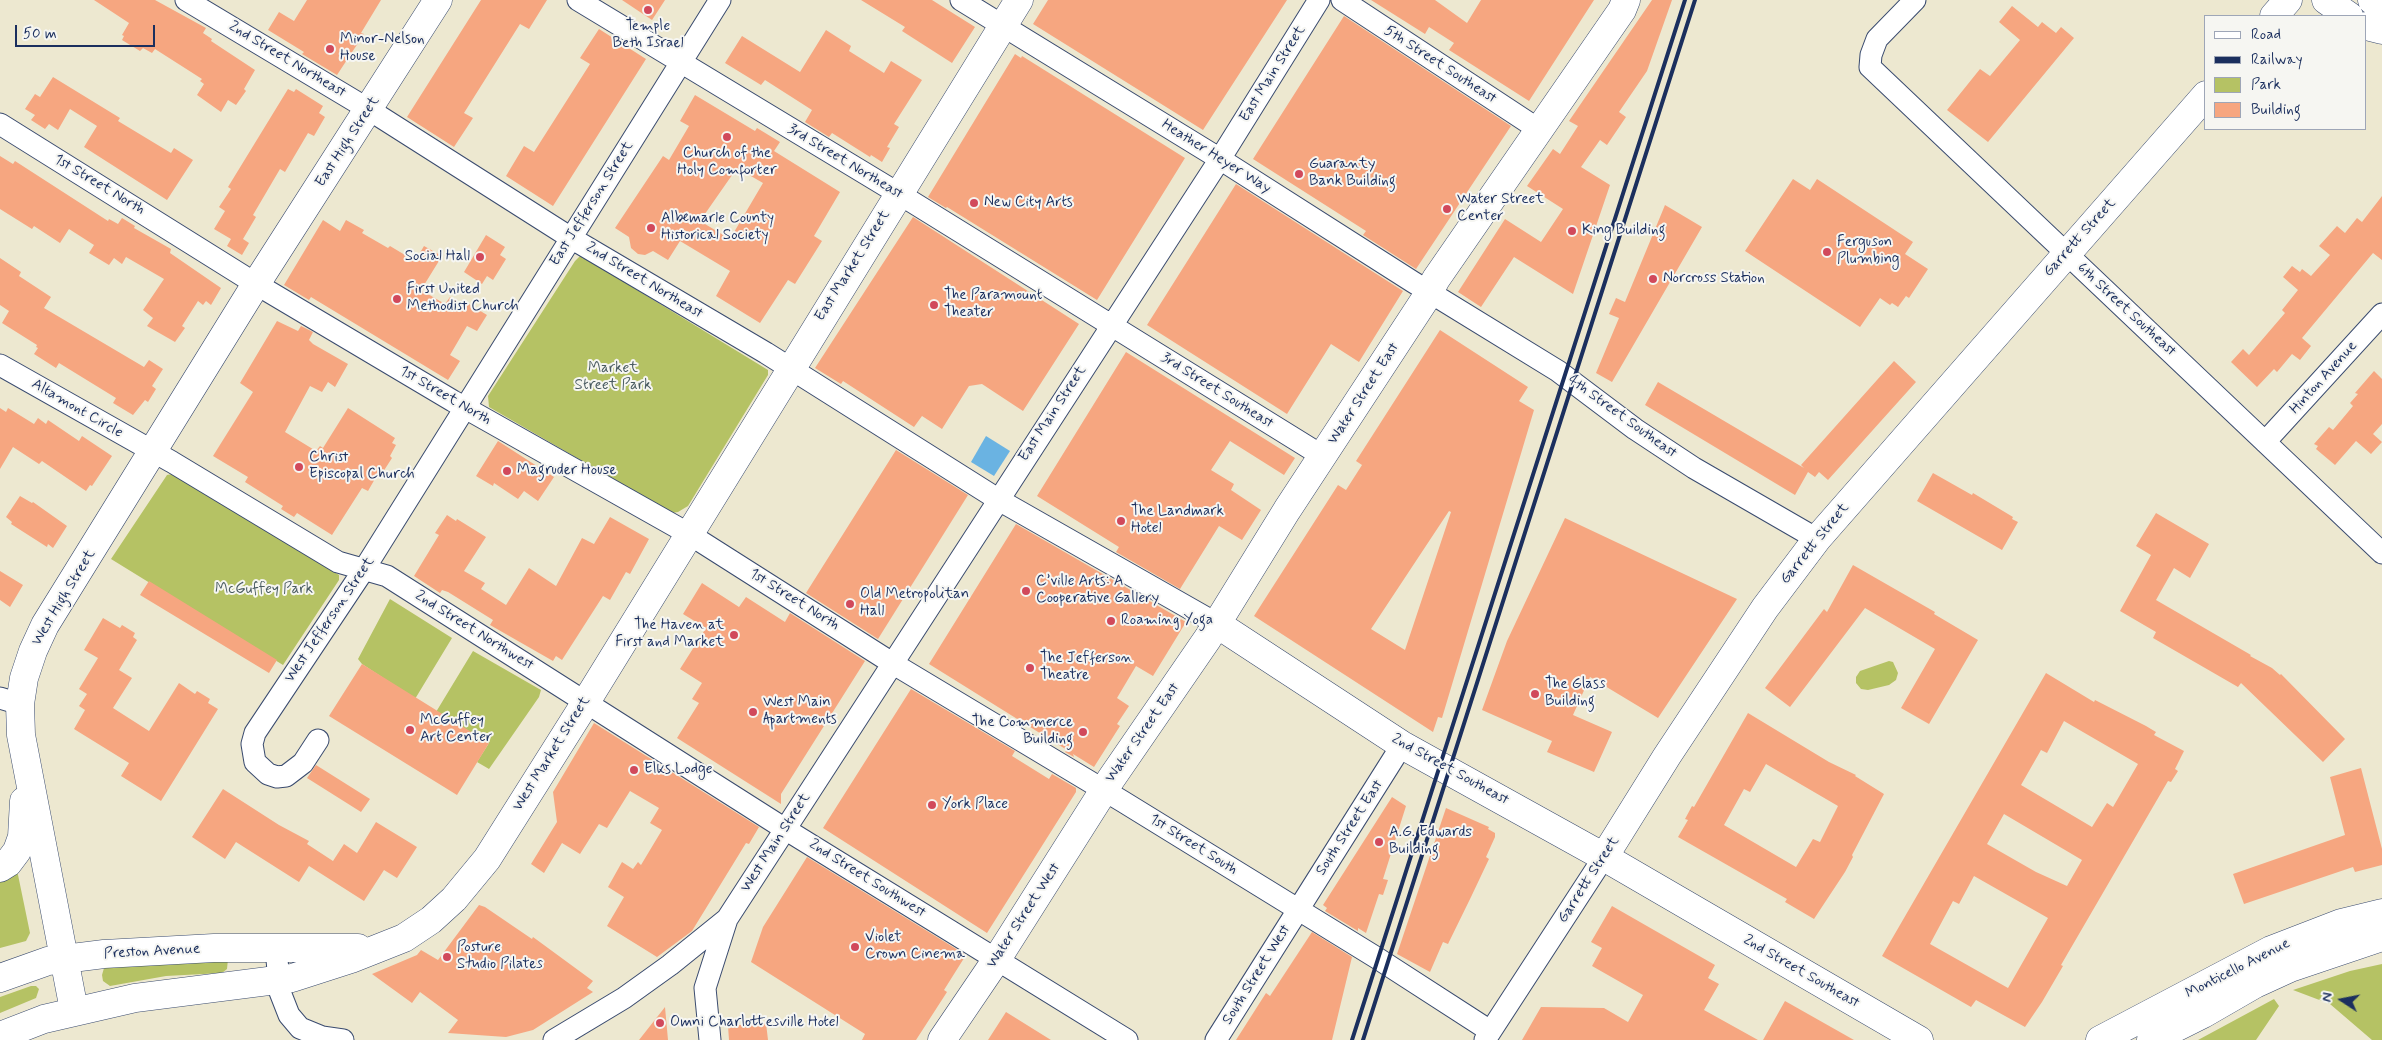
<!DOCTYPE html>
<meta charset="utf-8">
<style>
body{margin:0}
#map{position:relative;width:2382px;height:1040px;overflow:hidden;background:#ede8d0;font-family:Mynerve,sans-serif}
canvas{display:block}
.legend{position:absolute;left:2204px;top:15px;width:162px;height:115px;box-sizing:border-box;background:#f6f6f2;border:1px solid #9ea6b7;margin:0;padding:6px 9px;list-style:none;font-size:15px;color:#1b2f5e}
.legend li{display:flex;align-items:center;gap:10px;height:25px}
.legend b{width:25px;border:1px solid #9ea6b7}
.north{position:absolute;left:2317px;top:975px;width:50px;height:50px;-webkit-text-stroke:4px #f6f6f2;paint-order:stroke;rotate:281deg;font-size:14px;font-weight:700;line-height:20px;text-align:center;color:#1b2f5e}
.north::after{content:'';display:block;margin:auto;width:18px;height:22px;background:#1b2f5e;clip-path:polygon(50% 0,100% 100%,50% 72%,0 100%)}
.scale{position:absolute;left:15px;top:25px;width:140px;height:22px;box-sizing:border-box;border:2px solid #1b2f5e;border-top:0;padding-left:6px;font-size:15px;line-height:18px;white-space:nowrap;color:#1b2f5e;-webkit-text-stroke:4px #f6f6f2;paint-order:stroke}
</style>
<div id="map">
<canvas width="2382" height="1040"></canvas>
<ul class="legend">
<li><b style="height:6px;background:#fff"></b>Road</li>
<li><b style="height:6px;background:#1b2f5e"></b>Railway</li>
<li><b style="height:14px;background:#b5c264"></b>Park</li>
<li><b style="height:14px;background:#f6a680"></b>Building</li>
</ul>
<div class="north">N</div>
<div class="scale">50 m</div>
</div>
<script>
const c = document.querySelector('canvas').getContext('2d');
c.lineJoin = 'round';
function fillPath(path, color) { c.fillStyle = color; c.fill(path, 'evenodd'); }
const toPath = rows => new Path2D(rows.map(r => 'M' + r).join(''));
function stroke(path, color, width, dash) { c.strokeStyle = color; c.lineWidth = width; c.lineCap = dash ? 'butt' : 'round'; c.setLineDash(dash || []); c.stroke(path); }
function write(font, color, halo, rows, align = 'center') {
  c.font = font + ' Mynerve,sans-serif'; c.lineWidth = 4; c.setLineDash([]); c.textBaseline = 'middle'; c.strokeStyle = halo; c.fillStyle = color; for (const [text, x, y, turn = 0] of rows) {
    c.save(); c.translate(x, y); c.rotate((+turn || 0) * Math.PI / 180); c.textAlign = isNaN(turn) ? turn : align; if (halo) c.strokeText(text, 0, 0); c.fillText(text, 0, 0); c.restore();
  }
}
const green = toPath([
 [582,254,582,258,588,260,768,370,768,375,688,506,678,512,672,513,489,407,488,396,575,261],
 [172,474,339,575,339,580,283,665,111,559,167,475],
 [390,599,452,638,415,699,362,664,358,659],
 [473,651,541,690,539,697,489,769,477,762,489,743,436,712],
 [1889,661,1893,662,1898,673,1896,680,1889,685,1868,690,1861,689,1856,683,1856,677,1860,671],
 [17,870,30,933,26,941,0,948,0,882],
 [228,959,227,969,222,973,166,976,110,986,103,981,102,975,104,968,113,965],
 [2382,964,2382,1040,2372,1040,2330,1004,2293,990,2350,971],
 [31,986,36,986,39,989,36,998,0,1013,0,997],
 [2274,999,2279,1006,2256,1040,2198,1040]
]);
const water = toPath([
 [986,436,1010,451,994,476,971,462]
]);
const building = toPath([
 [94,0,155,0,206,28,203,33,212,39,211,41,255,70,244,89,246,91,236,105,228,100,221,112,197,95,204,84,200,81,202,79,155,49,152,53,143,48,140,51,122,40,124,36,122,35,129,23],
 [307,0,381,0,361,33,364,34,337,75,302,54,304,52,268,30,279,12,294,21],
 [481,0,547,0,529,29,520,24,464,113,473,118,454,147,407,117],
 [622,0,665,0,652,20],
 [861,0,932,0,975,27,952,63,902,31,905,27],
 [1048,0,1287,0,1203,130,1033,24],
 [1371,0,1435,0,1467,23,1481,0,1594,0,1529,101,1449,50,1454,43,1429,27,1425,34],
 [1652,0,1672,0,1647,71,1619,112,1626,117,1607,145,1600,140,1581,167,1610,185,1573,294,1514,257,1481,307,1458,292,1505,219,1541,242,1563,209,1527,186,1553,149,1560,154,1578,126,1569,121],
 [2012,6,2038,27,2042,22,2056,33,2061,27,2074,38,1988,142,1947,110,1980,69,1990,76,2020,40,1999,22],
 [1344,16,1511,126,1416,269,1363,235,1366,231,1253,159],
 [599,29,646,59,553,206,506,176,524,146,534,152,590,64,580,58],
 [826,30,851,46,849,51,884,73,891,61,922,80,894,124,899,127,887,147,890,148,882,162,871,155,870,157,832,133,829,137,805,122,812,110,765,80,761,85,725,63,742,36,800,72],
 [1015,54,1021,58,1022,56,1185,158,1097,300,947,207,946,208,928,197],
 [53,77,120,118,118,121,171,153,174,148,193,160,167,200,84,147,97,126,70,109,58,130,49,124,45,129,31,120,35,115,25,109,35,94,40,97],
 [288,89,294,92,296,89,323,106,319,113,325,117,314,136,308,133,285,172,280,169,253,215,256,217,243,239,249,243,242,255,227,246,231,239,214,229,225,211,219,207,231,189,228,187],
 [695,95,755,131,757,128,780,142,774,151,840,192,814,236,822,241,795,284,788,280,760,323,716,296,730,271,680,241,668,260,653,251,645,255,638,254,631,248,629,237,615,228,663,156,669,160,689,126,680,121],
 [737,168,763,183,730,239,700,221],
 [0,156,13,164,15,161,108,221,109,219,118,224,122,218,135,226,134,228,171,249,170,253,221,288,211,305,206,301,203,305,198,301,182,326,185,328,175,342,147,326,153,318,143,310,164,279,126,257,122,264,114,258,109,265,89,253,94,245,69,229,60,243,34,226,32,229,0,209],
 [1793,179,1810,190,1817,179,1913,242,1905,254,1928,269,1909,298,1906,296,1898,307,1892,303,1890,305,1880,298,1860,327,1745,251],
 [1236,184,1403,291,1359,362,1331,344,1287,414,1147,325],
 [2382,196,2382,260,2373,253,2302,338,2311,346,2300,360,2292,354,2277,372,2274,369,2257,387,2231,362,2243,349,2249,355,2285,313,2282,310,2298,290,2283,277,2292,266,2300,272,2302,269,2311,276,2330,255,2319,246,2337,226,2345,233,2357,218,2362,222],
 [1665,205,1702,227,1612,382,1596,373,1619,318,1609,314,1616,298,1625,302],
 [913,217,1079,324,1023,411,982,384,969,386,942,429,922,416,914,427,843,381,841,384,815,368],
 [323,220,340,231,346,220,364,230,362,233,388,248,390,246,415,261,424,246,442,256,421,290,445,304,450,297,462,305,464,301,487,315,477,331,467,326,450,355,460,361,448,380,311,297,309,300,284,285],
 [486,235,505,247,500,255,506,259,493,280,487,276,482,284,464,272],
 [0,258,21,272,19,276,51,297,44,308,144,367,149,360,163,369,152,386,156,389,148,402,145,400,133,415,113,403,116,398,59,363,56,368,34,354,38,348,36,347,37,345,2,323,9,311,0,305],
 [277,321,298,331,301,326,313,332,309,340,313,344,348,364,335,387,328,382,322,392,310,386,285,432,316,451,320,446,323,448,348,408,395,438,392,443,396,445,390,456,392,458,383,472,380,470,368,491,362,488,332,535,297,513,294,517,281,509,283,506,245,482,248,477,213,456,253,392,240,383],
 [1440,330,1528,387,1519,401,1534,410,1442,718,1438,717,1433,732,1254,616,1338,485,1346,490,1362,465,1356,461],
 [1449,511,1451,512,1405,650,1371,629],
 [1126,352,1295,458,1284,475,1230,441,1211,470,1234,484,1231,490,1261,510,1242,540,1219,526,1180,589,1116,552,1119,547,1037,496],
 [1894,361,1916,382,1828,480,1819,472,1815,477,1808,472,1795,495,1645,405,1658,382,1804,468,1801,465],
 [2374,371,2382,379,2382,424,2373,434,2382,442,2371,454,2356,441,2335,465,2316,449,2318,446,2314,444,2329,427,2333,430,2353,406,2350,403,2358,394,2355,393],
 [0,408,6,412,8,408,34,424,38,418,46,424,48,420,79,441,82,436,112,456,92,486,90,485,86,491,42,461,39,464,13,447,0,469],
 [498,441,554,477,538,501,524,491,518,499,494,483,493,486,476,476],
 [896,450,968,495,878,639,806,593],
 [1933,473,1972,495,1973,493,2013,517,2012,519,2018,522,2002,550,1917,501],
 [20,496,32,503,33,502,67,526,53,548,48,544,47,547,11,524,12,522,6,517],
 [2156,513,2209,544,2190,578,2174,568,2156,600,2251,655,2250,656,2272,668,2280,675,2281,674,2345,739,2323,762,2241,683,2238,687,2153,638,2156,632,2120,611,2151,555,2136,546],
 [447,515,456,521,457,519,486,537,464,571,485,583,481,589,506,605,529,568,556,586,582,538,594,544,610,517,649,539,630,574,626,572,610,600,603,596,562,660,556,656,553,661,490,625,493,620,448,592,442,590,440,593,414,576,439,535,435,533],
 [1565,518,1737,599,1658,718,1590,677,1573,715,1612,732,1594,772,1547,752,1552,741,1482,710,1507,641],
 [1016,524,1186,622,1153,676,1136,666,1117,698,1129,706,1117,724,1120,726,1094,767,1073,754,1074,757,1065,752,1067,750,929,664],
 [1853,565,1935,612,1934,614,1978,640,1929,724,1901,708,1935,649,1865,608,1790,707,1765,688,1824,609,1827,612],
 [0,571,23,585,10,607,0,600],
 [149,581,277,660,269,673,140,595],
 [702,583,739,607,746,597,785,622,790,613,865,661,781,794,781,804,677,738,699,703,692,699,702,683,680,669,706,628,683,614],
 [103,618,120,628,122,625,135,633,133,637,137,640,119,670,132,678,113,708,149,731,179,683,195,694,197,691,210,699,208,703,218,709,161,801,121,776,129,763,74,729,85,710,79,706,87,694,79,689,98,658,84,650],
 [362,664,489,743,457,795,329,716],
 [2046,673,2094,702,2095,700,2146,726,2156,732,2154,735,2184,751,2175,769,2178,771,2171,782,2168,781,2061,965,2063,966,2042,1002,2025,1027,1976,1000,1971,1007,1882,956],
 [2064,721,2138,764,2113,807,2107,803,2092,827,2021,785,2041,750,2047,753],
 [2004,814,2082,860,2067,886,2036,872,1987,844],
 [1974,876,2048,918,2008,988,1930,944,1953,901,1959,904],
 [911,689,1015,751,1012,756,1049,779,1052,774,1076,788,1076,792,987,933,823,828],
 [1748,713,1829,762,1856,775,1855,776,1884,794,1852,855,1853,857,1845,872,1814,919,1785,902,1787,899,1678,837,1688,820,1685,819,1692,806,1694,807],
 [1766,764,1838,806,1820,842,1813,839,1796,867,1724,825,1744,789,1750,792],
 [594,723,759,827,749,844,746,843,692,931,657,957,607,926,624,897,608,887,622,862,633,869,638,862,641,865,662,830,650,823,659,808,630,791,607,828,599,824,580,854,562,843,544,873,531,864,557,822,553,792],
 [316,765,370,799,361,812,307,778],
 [2361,768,2382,849,2382,865,2355,872,2353,867,2244,904,2233,874,2345,835,2330,777],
 [223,789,279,825,309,841,307,844,333,861,344,844,357,853,376,822,417,847,397,878,384,870,364,901,309,866,299,882,236,842,225,859,192,837],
 [1392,797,1406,806,1383,879,1388,880,1383,895,1379,894,1366,933,1358,928,1358,931,1325,911,1327,908,1323,905],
 [1446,808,1489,827,1488,829,1495,833,1495,837,1486,857,1489,859,1471,897,1448,944,1443,942,1430,972,1397,954],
 [807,857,966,955,944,990,947,992,916,1040,862,1040,865,1034,751,962,763,927],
 [479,905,485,907,532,939,533,937,593,981,587,988,593,992,533,1030,506,1037,448,1033,458,1020,420,992,412,1003,372,974,417,955,421,950,438,960],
 [1612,906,1715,965,1708,978,1719,984,1704,1010,1758,1040,1522,1040,1541,1007,1604,1008,1628,1022,1643,995,1592,966,1602,948,1591,942],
 [1312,932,1352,957,1332,1040,1236,1040,1266,993,1270,996],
 [1785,1001,1854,1040,1763,1040],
 [665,1007,668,1040,639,1040],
 [1006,1012,1051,1040,988,1040],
 [766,1023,768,1040,729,1040,728,1026]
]);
const street = toPath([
 [186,0,368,109,571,238,766,353,999,500,1217,624],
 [578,0,909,200,1324,457],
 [961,0,1220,159,1413,282,1558,371,1635,429,1694,468,1817,539],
 [1342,0,1538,129],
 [1915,0,1877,39,1871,55,1870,67,2382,553],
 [0,124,256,284,453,401,689,534,892,663,1122,801,1377,958,1490,1031],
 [0,365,172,462,338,562,387,576,785,829,1127,1040],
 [2265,442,2382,314],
 [0,698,20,704],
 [318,740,303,763,286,776,277,777,268,774,255,762,252,744,255,733,363,571,720,0],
 [276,949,280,992,289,1015,300,1028,322,1037,343,1040],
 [554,1040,624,998,670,965,727,919],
 [710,1040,705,988,727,919,1220,159,1319,0],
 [1216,1040,1402,745],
 [1485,1040,1604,857]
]);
const secondary = toPath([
 [2274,16,2288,0],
 [1217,624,1402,745,1604,857,1919,1040],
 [1604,857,1667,756,1765,608,1817,539,2206,95],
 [0,868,8,863,17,851,22,837,24,801],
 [74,1010,21,735,20,704,24,678,33,651,45,625,256,284,438,0],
 [942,1040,997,959,1111,779,1208,638,1287,510,1424,301,1436,279,1622,10,1626,0],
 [2100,1040,2271,950,2341,923,2382,913],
 [2151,1040,2203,1014,2255,984,2290,968,2382,937]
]);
const primary = toPath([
 [2326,0,2349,16],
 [2372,0,2382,7],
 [2366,26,2382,30],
 [0,978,48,961,104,954,214,948,358,948],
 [0,1036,44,1019,135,998,292,978,351,959,404,938,431,920,454,899,487,859,581,710,1019,0]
]);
const rail = toPath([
 [1352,1040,1685,0],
 [1363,1040,1695,0]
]);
const markers = [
 [648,10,5,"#d1495b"],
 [330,49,5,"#d1495b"],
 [727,137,5,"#d1495b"],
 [1299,174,5,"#d1495b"],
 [974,203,5,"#d1495b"],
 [1447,209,5,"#d1495b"],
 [651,228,5,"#d1495b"],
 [1572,231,5,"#d1495b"],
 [1827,252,5,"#d1495b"],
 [480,257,5,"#d1495b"],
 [1653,279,5,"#d1495b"],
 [397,299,5,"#d1495b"],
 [934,305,5,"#d1495b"],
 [299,467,5,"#d1495b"],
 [507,471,5,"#d1495b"],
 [1121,521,5,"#d1495b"],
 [1026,591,5,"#d1495b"],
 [850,604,5,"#d1495b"],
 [1111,621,5,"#d1495b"],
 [734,635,5,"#d1495b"],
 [1030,668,5,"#d1495b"],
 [1535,694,5,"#d1495b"],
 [753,712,5,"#d1495b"],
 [410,730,5,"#d1495b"],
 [1083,732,5,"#d1495b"],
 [634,770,5,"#d1495b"],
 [932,805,5,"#d1495b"],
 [1379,842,5,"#d1495b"],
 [855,947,5,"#d1495b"],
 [447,957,5,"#d1495b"],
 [660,1023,5,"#d1495b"]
];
const poiNames = [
 ["Temple",648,27,"center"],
 ["Beth Israel",648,44,"center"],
 ["Minor-Nelson",340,40],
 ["House",340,57],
 ["Church of the",727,154,"center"],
 ["Holy Comforter",727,171,"center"],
 ["Guaranty",1309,165],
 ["Bank Building",1309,182],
 ["Water Street",1457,200],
 ["Center",1457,217],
 ["New City Arts",984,203],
 ["Albemarle County",661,219],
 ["Historical Society",661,236],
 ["King Building",1582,231],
 ["Ferguson",1837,243],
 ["Plumbing",1837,260],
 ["Social Hall",470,257,"right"],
 ["Norcross Station",1663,279],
 ["First United",407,290],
 ["Methodist Church",407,307],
 ["The Paramount",944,296],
 ["Theater",944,313],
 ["Christ",309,458],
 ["Episcopal Church",309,475],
 ["Magruder House",517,471],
 ["The Landmark",1131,512],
 ["Hotel",1131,529],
 ["C’ville Arts: A",1036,582],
 ["Cooperative Gallery",1036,599],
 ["Old Metropolitan",860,595],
 ["Hall",860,612],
 ["Roaming Yoga",1121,621],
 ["The Haven at",724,626,"right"],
 ["First and Market",724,643,"right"],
 ["The Jefferson",1040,659],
 ["Theatre",1040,676],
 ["The Glass",1545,685],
 ["Building",1545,702],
 ["West Main",763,703],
 ["Apartments",763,720],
 ["McGuffey",420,721],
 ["Art Center",420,738],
 ["The Commerce",1073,723,"right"],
 ["Building",1073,740,"right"],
 ["Elks Lodge",644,770],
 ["York Place",942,805],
 ["A.G. Edwards",1389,833],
 ["Building",1389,850],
 ["Violet",865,938],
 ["Crown Cinema",865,955],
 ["Posture",457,948],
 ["Studio Pilates",457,965],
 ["Omni Charlottesville Hotel",670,1023]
];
const streetNames = [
 ["2nd Street Northeast",287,60,31],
 ["5th Street Southeast",1440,65,33],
 ["East Main Street",1273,74,-58],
 ["East High Street",348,142,-57],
 ["Heather Heyer Way",1216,157,32],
 ["3rd Street Northeast",845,162,31],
 ["1st Street North",99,185,31],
 ["East Jefferson Street",592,204,-58],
 ["Garrett Street",2080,238,-48],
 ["East Market Street",853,266,-58],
 ["2nd Street Northeast",644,281,31],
 ["6th Street Southeast",2126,310,43],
 ["Hinton Avenue",2324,378,-48],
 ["3rd Street Southeast",1217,391,32],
 ["Water Street East",1364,394,-57],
 ["1st Street North",445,396,30],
 ["Altamont Circle",77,409,30],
 ["East Main Street",1053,414,-57],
 ["4th Street Southeast",1622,417,36],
 ["Garrett Street",1815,544,-51],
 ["West High Street",64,598,-59],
 ["1st Street North",794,600,32],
 ["West Jefferson Street",330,620,-56],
 ["2nd Street Northwest",474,631,32],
 ["Water Street East",1143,733,-55],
 ["West Market Street",552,754,-58],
 ["2nd Street Southeast",1450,770,29],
 ["South Street East",1350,828,-57],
 ["West Main Street",776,843,-57],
 ["1st Street South",1193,845,32],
 ["2nd Street Southwest",867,879,32],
 ["Garrett Street",1589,880,-57],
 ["Water Street West",1024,916,-57],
 ["Preston Avenue",152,952,-3],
 ["Monticello Avenue",2238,969,-27],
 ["2nd Street Southeast",1801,972,30],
 ["South Street West",1257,975,-58]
];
const parkNames = [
 ["Market",613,369],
 ["Street Park",613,386],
 ["McGuffey Park",264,590]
];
fillPath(green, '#b5c264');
fillPath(water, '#6ab3e2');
fillPath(building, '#f6a680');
stroke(street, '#3a4b6f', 23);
stroke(secondary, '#3a4b6f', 29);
stroke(primary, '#3a4b6f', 29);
stroke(street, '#fff', 21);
stroke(secondary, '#fff', 28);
stroke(primary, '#fff', 28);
stroke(rail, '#1b2f5e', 4);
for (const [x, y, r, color] of markers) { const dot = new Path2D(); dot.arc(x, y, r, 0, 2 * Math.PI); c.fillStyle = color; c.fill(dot); stroke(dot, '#f6f6f2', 2); }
write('15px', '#1b2f5e', '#f6f6f2', poiNames, 'left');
write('15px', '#1b2f5e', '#f6f6f2', streetNames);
write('15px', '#495b60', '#f6f6f2', parkNames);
</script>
